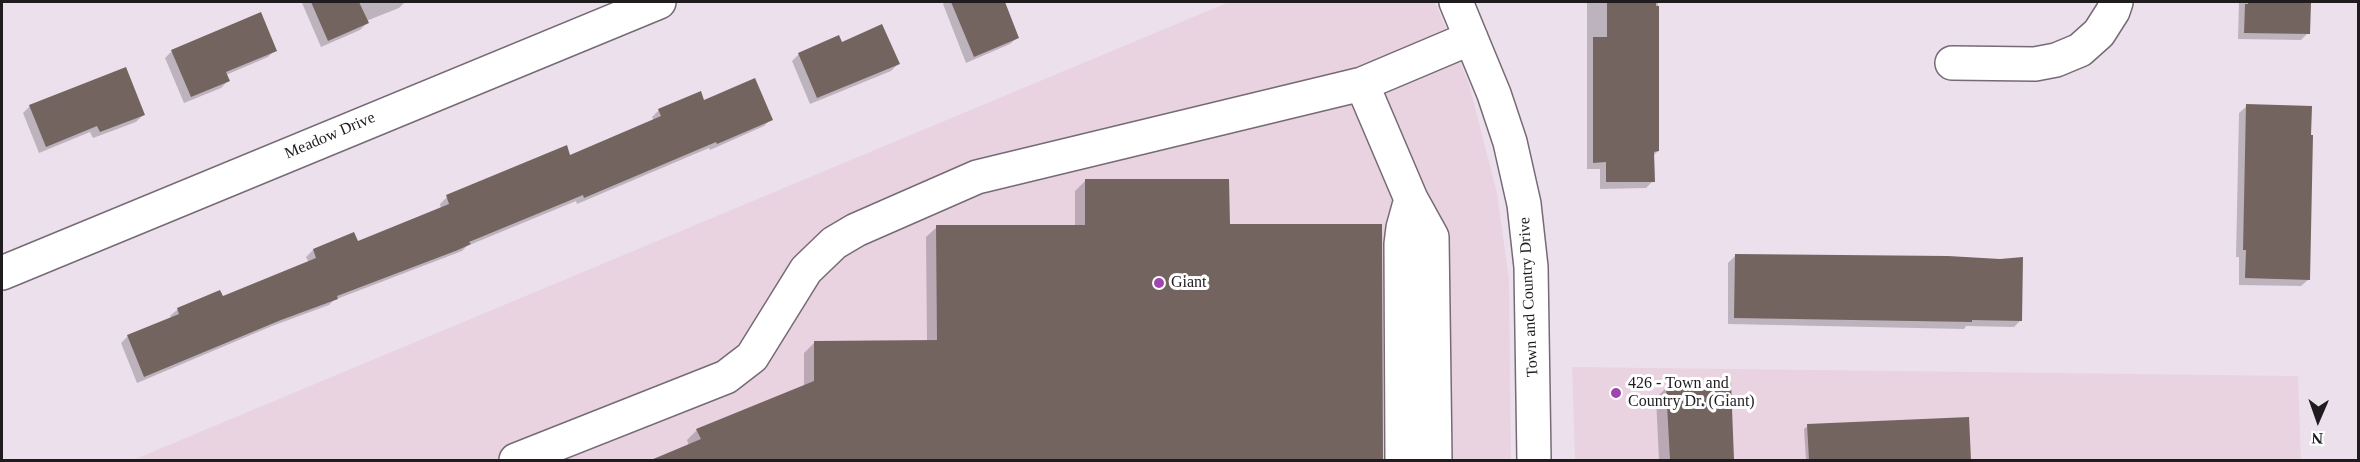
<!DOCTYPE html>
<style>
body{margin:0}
#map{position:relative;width:2360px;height:462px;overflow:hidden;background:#ece0ed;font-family:Georgia,serif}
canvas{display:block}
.frame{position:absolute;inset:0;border:3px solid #1f1b1f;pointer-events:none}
.north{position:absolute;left:2288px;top:390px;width:60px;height:60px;-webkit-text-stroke:4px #fff;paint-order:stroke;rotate:182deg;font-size:16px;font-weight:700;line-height:24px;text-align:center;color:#1f1b1f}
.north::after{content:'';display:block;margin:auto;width:21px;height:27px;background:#1f1b1f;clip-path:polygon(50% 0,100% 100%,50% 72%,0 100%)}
</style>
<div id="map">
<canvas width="2360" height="462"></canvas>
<div class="frame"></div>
<div class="north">N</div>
</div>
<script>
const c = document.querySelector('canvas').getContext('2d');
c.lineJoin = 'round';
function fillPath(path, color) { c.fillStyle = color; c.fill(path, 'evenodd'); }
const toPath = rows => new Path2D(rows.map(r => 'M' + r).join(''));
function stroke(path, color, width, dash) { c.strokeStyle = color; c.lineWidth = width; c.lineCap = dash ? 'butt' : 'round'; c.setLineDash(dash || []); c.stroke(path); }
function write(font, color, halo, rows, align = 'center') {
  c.font = font + ' Georgia,serif'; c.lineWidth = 6; c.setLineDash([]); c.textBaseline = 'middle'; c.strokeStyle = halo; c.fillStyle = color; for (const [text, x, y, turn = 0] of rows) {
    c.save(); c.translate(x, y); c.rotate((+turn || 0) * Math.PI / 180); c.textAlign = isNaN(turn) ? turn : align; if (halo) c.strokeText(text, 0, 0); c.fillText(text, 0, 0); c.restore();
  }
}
const commercial = toPath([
 [1229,2,1435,2,1469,84,1497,193,1509,280,1511,460,133,460],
 [1572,367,2298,376,2301,460,1575,460]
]);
const shadow = toPath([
 [304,2,405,2,399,8,366,21,367,23,360,30,321,47,302,3],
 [945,2,1003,2,1018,37,1010,44,966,63,943,4],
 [1587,2,1658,2,1658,151,1653,156,1653,181,1646,188,1600,189,1600,169,1587,169],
 [2239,2,2311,2,2308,33,2301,40,2238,39],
 [841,44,898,64,891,71,810,104,792,61,799,54],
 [275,50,268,57,226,75,228,81,221,88,184,103,165,58,172,51],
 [704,102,771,119,764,126,710,150,709,148,577,204,576,201,467,246,462,251,449,256,334,300,329,305,272,326,137,383,121,343,128,336,171,318,170,316,178,309,222,298,309,263,306,257,313,250,353,234,357,243,441,209,440,204,447,197,570,157,654,121,652,117,659,110],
 [30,106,143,115,136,122,93,138,90,132,39,153,23,113],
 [2247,106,2309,279,2301,286,2239,285,2239,257,2236,257,2239,113],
 [1086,180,1228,226,1381,226,1381,460,651,460,689,446,687,440,697,430,804,387,804,353,815,342,927,342,926,237,937,227,1075,227,1075,191],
 [1735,256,2021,320,2014,327,1966,326,1964,329,1728,324,1728,263],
 [1729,384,1733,460,1659,460,1656,398,1667,387],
 [1968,419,1969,460,1806,460,1804,429,1808,426]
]);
const building = toPath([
 [311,2,359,2,369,23,328,41],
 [951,2,1005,2,1019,38,974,57],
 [1607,2,1656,2,1656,6,1659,6,1659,151,1654,152,1655,182,1606,182,1606,162,1593,163,1593,37,1607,37],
 [2248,2,2311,2,2310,34,2244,33,2245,4,2248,4],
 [261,12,277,51,226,72,230,81,191,97,171,50],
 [882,24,900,64,817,98,798,53,839,35,842,42],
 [126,67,145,115,100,132,97,126,46,147,29,105],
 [755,78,773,120,717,144,716,142,584,198,583,195,469,242,471,244,458,250,337,296,338,299,281,320,144,377,127,335,179,314,177,308,220,290,223,296,316,258,313,249,354,232,358,241,449,204,446,195,567,145,570,155,661,116,658,109,701,91,704,100],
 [2246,104,2312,106,2311,135,2313,135,2310,280,2245,278,2246,250,2243,250],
 [1085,179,1229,179,1230,224,1382,224,1383,460,651,460,701,439,696,429,814,381,814,341,937,340,936,225,1085,225],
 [1735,254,1948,256,2000,259,2023,257,2022,321,1972,320,1972,322,1734,318],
 [1731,382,1734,460,1670,460,1666,386],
 [1969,417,1971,460,1809,460,1807,424]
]);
const minor = toPath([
 [1456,2,1494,94,1510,142,1524,204,1531,267,1534,460],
 [1952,63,2035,64,2056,60,2080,50,2099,33,2113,11,2116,2],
 [1362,84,1411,199,1432,237,1435,460],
 [2,273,659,2],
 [516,460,726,377,752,357,806,270,834,243,856,230,977,177,1362,84,1471,38],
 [1402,460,1401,244,1403,228,1411,199]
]);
const markers = [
 [1159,283,6,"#a045b0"],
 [1616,393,6,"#a045b0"]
];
const streetNames = [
 ["Meadow Drive",330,136,-23],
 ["Town and Country Drive",1529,297,-93]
];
const poiNames = [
 ["Giant",1171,283],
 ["426 - Town and",1628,384],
 ["Country Dr. (Giant)",1628,402]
];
fillPath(commercial, '#e9d3e1');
fillPath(shadow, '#0003');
fillPath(building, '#746460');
stroke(minor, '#756a75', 36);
stroke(minor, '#fff', 33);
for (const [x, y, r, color] of markers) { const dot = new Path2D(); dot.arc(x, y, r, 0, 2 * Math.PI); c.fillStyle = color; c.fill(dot); stroke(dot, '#fff', 2); }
write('16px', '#1f1b1f', '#fff', streetNames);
write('16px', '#1f1b1f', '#fff', poiNames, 'left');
</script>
